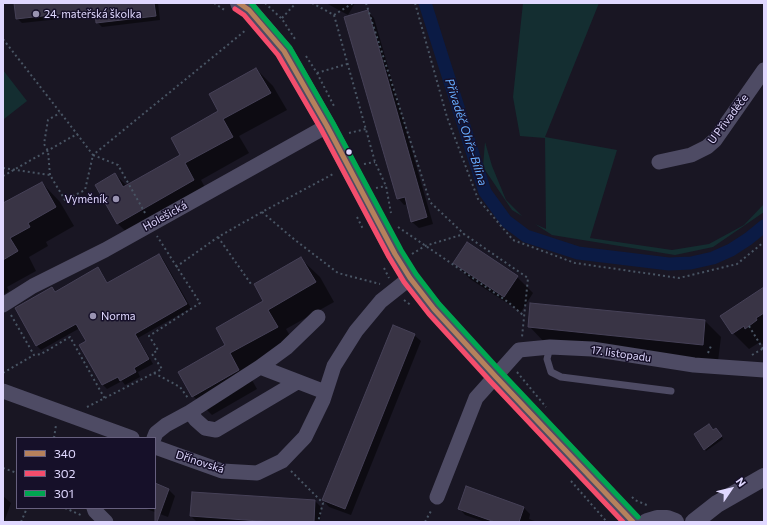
<!DOCTYPE html>
<meta charset="utf-8">
<style>
body{margin:0}
#map{position:relative;width:767px;height:525px;overflow:hidden;background:#191623;font-family:Commissioner,sans-serif}
canvas{display:block}
.frame{position:absolute;inset:0;border:4px solid #e0d8ff;pointer-events:none}
.legend{position:absolute;left:16px;top:437px;width:140px;height:72px;box-sizing:border-box;background:#161029;border:1px solid #67607f;margin:0;padding:5px 7px;list-style:none;font-size:12px;color:#e0d8ff}
.legend li{display:flex;align-items:center;gap:8px;height:20px}
.legend b{width:20px;border:1px solid #67607f}
.north{position:absolute;left:711px;top:469px;width:40px;height:40px;-webkit-text-stroke:3px #161029;paint-order:stroke;rotate:55deg;font-size:11px;font-weight:700;line-height:16px;text-align:center;color:#e0d8ff}
.north::after{content:'';display:block;margin:auto;width:14px;height:18px;background:#e0d8ff;clip-path:polygon(50% 0,100% 100%,50% 72%,0 100%)}
</style>
<div id="map">
<canvas width="767" height="525"></canvas>
<div class="frame"></div>
<ul class="legend">
<li><b style="height:5px;background:#b6815c"></b>340</li>
<li><b style="height:5px;background:#f44d6c"></b>302</li>
<li><b style="height:5px;background:#00a651"></b>301</li>
</ul>
<div class="north">N</div>
</div>
<script>
const c = document.querySelector('canvas').getContext('2d');
c.lineJoin = 'round';
function fillPath(path, color) { c.fillStyle = color; c.fill(path, 'evenodd'); }
const toPath = rows => new Path2D(rows.map(r => 'M' + r).join(''));
function stroke(path, color, width, dash) { c.strokeStyle = color; c.lineWidth = width; c.lineCap = dash ? 'butt' : 'round'; c.setLineDash(dash || []); c.stroke(path); }
function write(font, color, halo, rows, align = 'center') {
  c.font = font + ' Commissioner,sans-serif'; c.lineWidth = 3; c.setLineDash([]); c.textBaseline = 'middle'; c.strokeStyle = halo; c.fillStyle = color; for (const [text, x, y, turn = 0] of rows) {
    c.save(); c.translate(x, y); c.rotate((+turn || 0) * Math.PI / 180); c.textAlign = isNaN(turn) ? turn : align; if (halo) c.strokeText(text, 0, 0); c.fillText(text, 0, 0); c.restore();
  }
}
const green = toPath([
 [523,3,599,3,545,137,617,150,590,238,672,250,709,244,744,225,764,204,764,212,713,247,675,255,552,235,535,224,546,229,545,138,520,136,513,97],
 [3,70,27,101,4,119,3,118],
 [485,142,492,166,506,200,522,216,512,210,483,167]
]);
const shadow = toPath([
 [15,3,158,3,160,20,102,27,97,22,96,15,22,23,17,18],
 [326,3,355,3,348,15],
 [368,12,374,18,433,224,419,228,412,222,408,204,404,205,398,198],
 [256,69,273,86,287,110,239,136,249,153,201,180,210,197,135,240,118,224,96,185,115,174,127,186,182,156],
 [42,183,60,202,74,226,46,242,48,246,29,257,36,271,7,287,9,291,3,295,3,205],
 [159,255,163,259,191,308,138,338,153,364,138,372,140,377,125,385,122,381,107,389,103,385,81,345,87,341,80,328,41,350,37,346,16,308,52,288,56,292,98,268,102,273,108,284],
 [301,259,320,277,334,302,286,329,296,346,248,373,257,389,212,415,193,396,227,346],
 [454,262,517,277,533,293,521,312,470,279],
 [764,288,764,343,762,344,760,342,749,349,733,333],
 [705,321,721,337,718,361,545,343,529,326],
 [414,335,421,341,351,515,329,507,323,500],
 [713,431,718,431,723,439,706,451,705,449],
 [155,484,168,489,175,496,168,517,144,508,155,508],
 [466,487,524,508,530,514,529,519,537,522,485,522,465,515,459,508],
 [3,496,11,503,4,522,3,522],
 [315,501,321,507,320,522,197,522,191,516]
]);
const canal = toPath([
 [425,3,485,192,506,221,526,236,578,253,669,264,691,263,713,258,731,250,748,239,764,226]
]);
const building = toPath([
 [14,3,154,3,156,16,96,23,95,10,16,19,14,3],
 [368,10,427,217,411,222,405,197,397,199,344,17,368,10],
 [256,68,271,93,223,119,233,137,185,163,194,180,117,224,95,185,115,173,123,187,180,155,171,138,218,111,209,94,256,68],
 [42,182,56,207,28,223,30,227,10,238,18,251,3,260,3,203,42,182],
 [467,242,518,276,504,297,453,263,467,242],
 [159,254,187,304,135,334,149,359,134,368,136,372,120,381,118,377,102,385,79,345,86,341,76,324,36,346,15,308,52,287,55,292,98,267,107,283,159,254],
 [301,257,316,282,268,310,278,327,230,353,239,370,192,397,178,372,225,345,216,328,263,301,254,284,301,257],
 [764,287,764,313,756,318,757,320,745,329,744,326,732,334,720,316,764,287],
 [530,303,705,320,703,345,528,327,530,303],
 [393,325,415,334,345,509,322,500,393,325],
 [709,424,713,430,716,428,722,436,704,450,694,434,709,424],
 [155,483,169,489,157,522,155,522,155,483],
 [466,486,524,507,519,522,495,522,458,509,466,486],
 [192,492,315,500,314,522,273,522,190,516,192,492]
]);
const path = toPath([
 [214,3,226,11],
 [265,3,282,19,295,39],
 [312,3,334,15,375,162,386,186,391,213],
 [366,3,430,202,464,234,528,278,522,337],
 [415,3,447,117,478,199,513,240,575,263,679,278,737,264,764,242],
 [334,15,353,3],
 [282,18,296,3],
 [3,39,77,134],
 [306,56,317,73,334,106],
 [317,73,347,64],
 [349,133,366,129],
 [364,164,375,162],
 [3,168,50,175,65,200,85,190,93,155,118,165,145,213],
 [50,175,48,151,44,144,48,120,60,113],
 [3,176,77,134,93,155,246,30],
 [376,188,386,186],
 [262,212,295,240,338,273,380,284],
 [357,217,363,229],
 [398,227,508,302,524,316],
 [218,237,251,284],
 [412,254,425,246,464,234],
 [176,267,218,237,262,212,335,173],
 [384,268,389,278],
 [404,300,412,306],
 [11,315,34,355,41,354,70,337,105,399],
 [749,326,763,349],
 [708,353,711,346],
 [752,355,764,348],
 [517,372,546,407],
 [3,373,34,355],
 [154,373,180,387,188,398],
 [87,407,162,369,152,354,158,350,149,336,200,303,157,236],
 [54,438,56,425],
 [3,468,17,473],
 [291,471,323,503,318,522],
 [571,481,607,522],
 [632,497,635,500,649,506],
 [65,508,83,516],
 [21,522,27,508],
 [425,522,432,509]
]);
const service = toPath([
 [550,347,547,359,551,372,561,377,671,391]
]);
const minor = toPath([
 [659,162,691,155,707,147,715,140,764,70],
 [3,305,33,286,105,250,327,126],
 [260,367,325,392],
 [297,382,216,430,205,428,196,420,190,412,260,367,286,348,318,317],
 [3,391,132,438],
 [154,438,156,433,166,425,190,412],
 [155,447,222,471,257,473,282,461,305,437,323,400,334,366,356,331,381,301,410,278],
 [437,497,476,398,519,350,550,347,592,349,694,365,764,370],
 [94,508,95,511,106,522]
]);
const tertiary = toPath([
 [239,3,249,10,284,51,327,126,395,254,410,278,434,309,496,377,633,522],
 [647,522,657,519,667,519,675,522],
 [694,522,717,504,764,477]
]);
const bus1 = toPath([
 [239,3,249,10,284,51,327,126,395,254,410,278,434,309,496,377,633,522]
]);
const bus2 = toPath([
 [235,9,244,15,278,55,321,129,389,257,404,282,429,314,491,382,623,522]
]);
const bus3 = toPath([
 [251,3,290,48,333,123,401,250,416,274,439,304,501,372,638,517]
]);
const markers = [
 [36,14,4,"#9a94b2"],
 [349,152,3.5,"#e0d8ff"],
 [116,199,4,"#9a94b2"],
 [93,316,4,"#9a94b2"]
];
const poiNames = [
 ["24. mateřská školka",44,14],
 ["Vyměník",108,199,"right"],
 ["Norma",101,316]
];
const streetNames = [
 ["U Přivaděče",728,119,-53],
 ["Holešická",165,216,-29],
 ["17. listopadu",621,354,8],
 ["Dřínovská",200,462,18]
];
const waterNames = [
 ["Přivaděč Ohře-Bílina",466,132,72]
];
fillPath(green, '#142e31');
fillPath(shadow, '#0007');
stroke(canal, '#0b1b45', 13);
fillPath(building, '#393445');
stroke(building, '#464157', 1);
stroke(path, '#495564', 2, [2, 3]);
stroke(service, '#4e4b64', 7);
stroke(minor, '#4e4b64', 15);
stroke(tertiary, '#4e4b64', 18);
stroke(bus1, '#b6815c', 5);
stroke(bus2, '#f44d6c', 5);
stroke(bus3, '#00a651', 5);
for (const [x, y, r, color] of markers) { const dot = new Path2D(); dot.arc(x, y, r, 0, 2 * Math.PI); c.fillStyle = color; c.fill(dot); stroke(dot, '#161029', 1.5); }
write('11px', '#e0d8ff', '#161029', poiNames, 'left');
write('11px', '#e0d8ff', '#161029', streetNames);
write('italic 12px', '#66acff', '#161029', waterNames);
</script>
